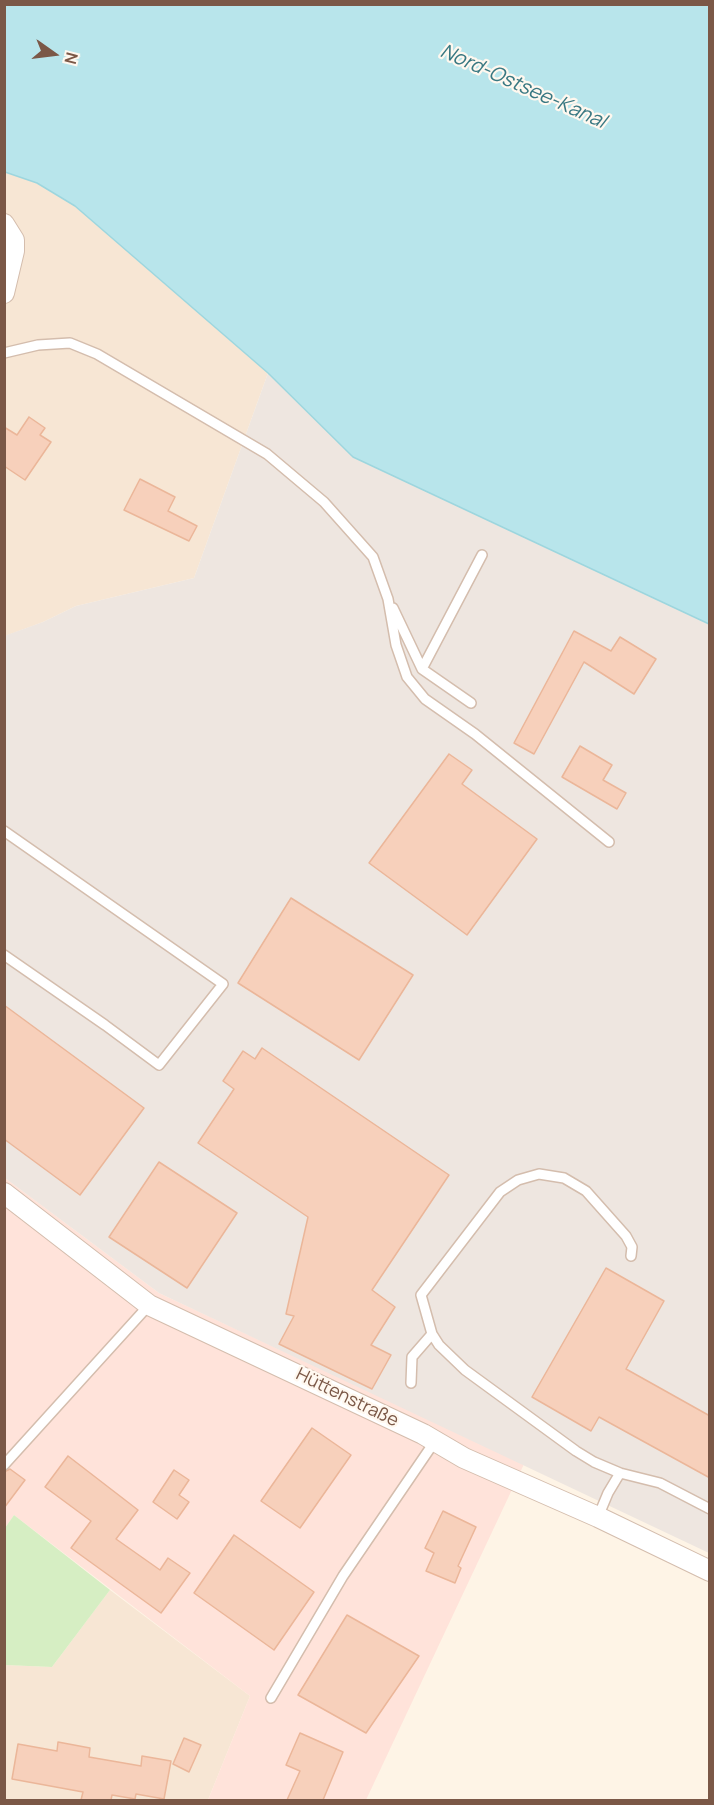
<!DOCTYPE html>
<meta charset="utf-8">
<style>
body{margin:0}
#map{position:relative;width:714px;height:1805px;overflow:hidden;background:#fef4e6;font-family:Manrope,sans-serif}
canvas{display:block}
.frame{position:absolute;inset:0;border:6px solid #7b5847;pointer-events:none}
.north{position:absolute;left:24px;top:24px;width:60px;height:60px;-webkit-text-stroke:4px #fff8ef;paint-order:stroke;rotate:104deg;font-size:16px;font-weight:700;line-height:24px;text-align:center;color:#7b5847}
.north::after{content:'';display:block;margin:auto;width:21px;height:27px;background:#7b5847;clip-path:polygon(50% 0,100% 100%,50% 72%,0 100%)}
</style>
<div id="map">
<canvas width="714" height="1805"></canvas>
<div class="frame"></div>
<div class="north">N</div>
</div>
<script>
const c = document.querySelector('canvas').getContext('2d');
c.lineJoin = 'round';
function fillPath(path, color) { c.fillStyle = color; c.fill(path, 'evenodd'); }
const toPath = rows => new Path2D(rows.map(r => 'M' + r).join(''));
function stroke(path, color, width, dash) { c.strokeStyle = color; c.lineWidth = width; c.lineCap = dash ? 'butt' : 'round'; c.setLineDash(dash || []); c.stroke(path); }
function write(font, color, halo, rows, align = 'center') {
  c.font = font + ' Manrope,sans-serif'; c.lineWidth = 4.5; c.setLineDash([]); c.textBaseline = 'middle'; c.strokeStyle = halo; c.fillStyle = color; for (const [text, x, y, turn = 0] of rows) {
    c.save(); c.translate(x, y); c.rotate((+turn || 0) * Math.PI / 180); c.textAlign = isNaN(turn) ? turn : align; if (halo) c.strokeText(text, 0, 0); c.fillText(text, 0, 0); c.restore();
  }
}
const residential = toPath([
 [5,172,37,183,75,206,268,373,194,578,76,606,43,622,5,636],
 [110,1590,250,1696,208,1800,5,1800,5,1665,52,1667]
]);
const commercial = toPath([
 [5,1178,159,1293,524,1464,366,1800,208,1800,250,1696,14,1515,5,1528]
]);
const industrial = toPath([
 [268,373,353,457,709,624,709,1553,159,1293,5,1178,4,636,43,622,76,606,194,578]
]);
const green = toPath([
 [14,1515,110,1590,52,1667,5,1665,5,1528]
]);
const water = toPath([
 [5,4,709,5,709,624,353,457,268,373,75,206,37,183,5,172,5,4]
]);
const building = toPath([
 [29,417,45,428,40,435,51,442,25,480,4,466,4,427,17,435,29,417],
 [140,479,175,497,168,511,197,526,189,541,124,510,140,479],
 [574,631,611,651,620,637,656,659,634,694,584,662,534,754,514,743,574,631],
 [580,746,612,765,603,780,626,793,617,809,562,777,580,746],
 [449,754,472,770,462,784,537,839,467,935,369,863,449,754],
 [291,898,413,975,359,1060,238,983,291,898],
 [4,1005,144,1108,80,1195,4,1139,4,1005],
 [262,1048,449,1175,372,1290,395,1307,371,1345,391,1355,372,1389,279,1344,294,1316,286,1314,308,1217,198,1143,234,1089,223,1081,243,1051,255,1059,262,1048],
 [159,1162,237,1213,187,1288,109,1237,159,1162],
 [606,1268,664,1301,626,1369,710,1416,710,1478,599,1417,591,1431,532,1397,606,1268],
 [312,1428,351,1455,300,1528,261,1501,312,1428],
 [68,1456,138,1510,116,1539,160,1570,168,1558,190,1573,161,1613,71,1548,91,1521,45,1487,68,1456],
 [10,1469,25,1480,4,1508,4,1472,10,1469],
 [174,1470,189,1480,179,1495,189,1502,177,1519,153,1502,174,1470],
 [443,1511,476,1527,458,1566,461,1568,455,1583,426,1571,434,1553,425,1548,443,1511],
 [234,1535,314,1592,274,1650,194,1593,234,1535],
 [347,1615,419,1656,366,1733,298,1695,347,1615],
 [300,1733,343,1752,323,1800,287,1800,300,1771,286,1765,300,1733],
 [184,1738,201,1745,189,1772,173,1764,184,1738],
 [58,1742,90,1748,89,1757,141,1766,142,1756,171,1761,164,1799,136,1794,135,1799,112,1795,111,1800,81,1800,83,1792,12,1779,18,1744,57,1751,58,1742]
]);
const lane = toPath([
 [4,353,38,345,70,343,97,354,267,454,324,502,373,557,388,599,396,645,407,677,425,699,475,734,609,842],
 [393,608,422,669,471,703],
 [422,669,482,555],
 [4,831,223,984,159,1065,105,1025,4,955],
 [432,1334,439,1345,465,1370,576,1451,594,1462,620,1473],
 [411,1383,412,1357,432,1334,421,1295,500,1192,518,1180,539,1174,564,1178,586,1191,626,1236,632,1247,631,1256],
 [4,1465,149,1305],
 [598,1517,608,1493,620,1473,660,1483,710,1509],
 [271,1698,343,1576,435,1441]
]);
const street = toPath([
 [4,224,14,240,14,251,4,293],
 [4,1193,149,1305,423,1434,464,1458,598,1517,710,1571]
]);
const streetNames = [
 ["Hüttenstraße",347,1398,26]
];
const waterNames = [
 ["Nord-Ostsee-Kanal",523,87,24]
];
fillPath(residential, '#f7e6d4');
fillPath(commercial, '#ffe3da');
fillPath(industrial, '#eee6e0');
fillPath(green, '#d6eec3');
fillPath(water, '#b8e5eb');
stroke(water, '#9dd6de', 1.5);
fillPath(building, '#f7d0bb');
stroke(building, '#ebb699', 1.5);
stroke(lane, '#d4bdad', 12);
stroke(street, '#d4bdad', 22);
stroke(lane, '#fff', 9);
stroke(street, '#fff', 20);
write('18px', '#7b5847', '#fff8ef', streetNames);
write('italic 20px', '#397882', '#fff8ef', waterNames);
</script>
